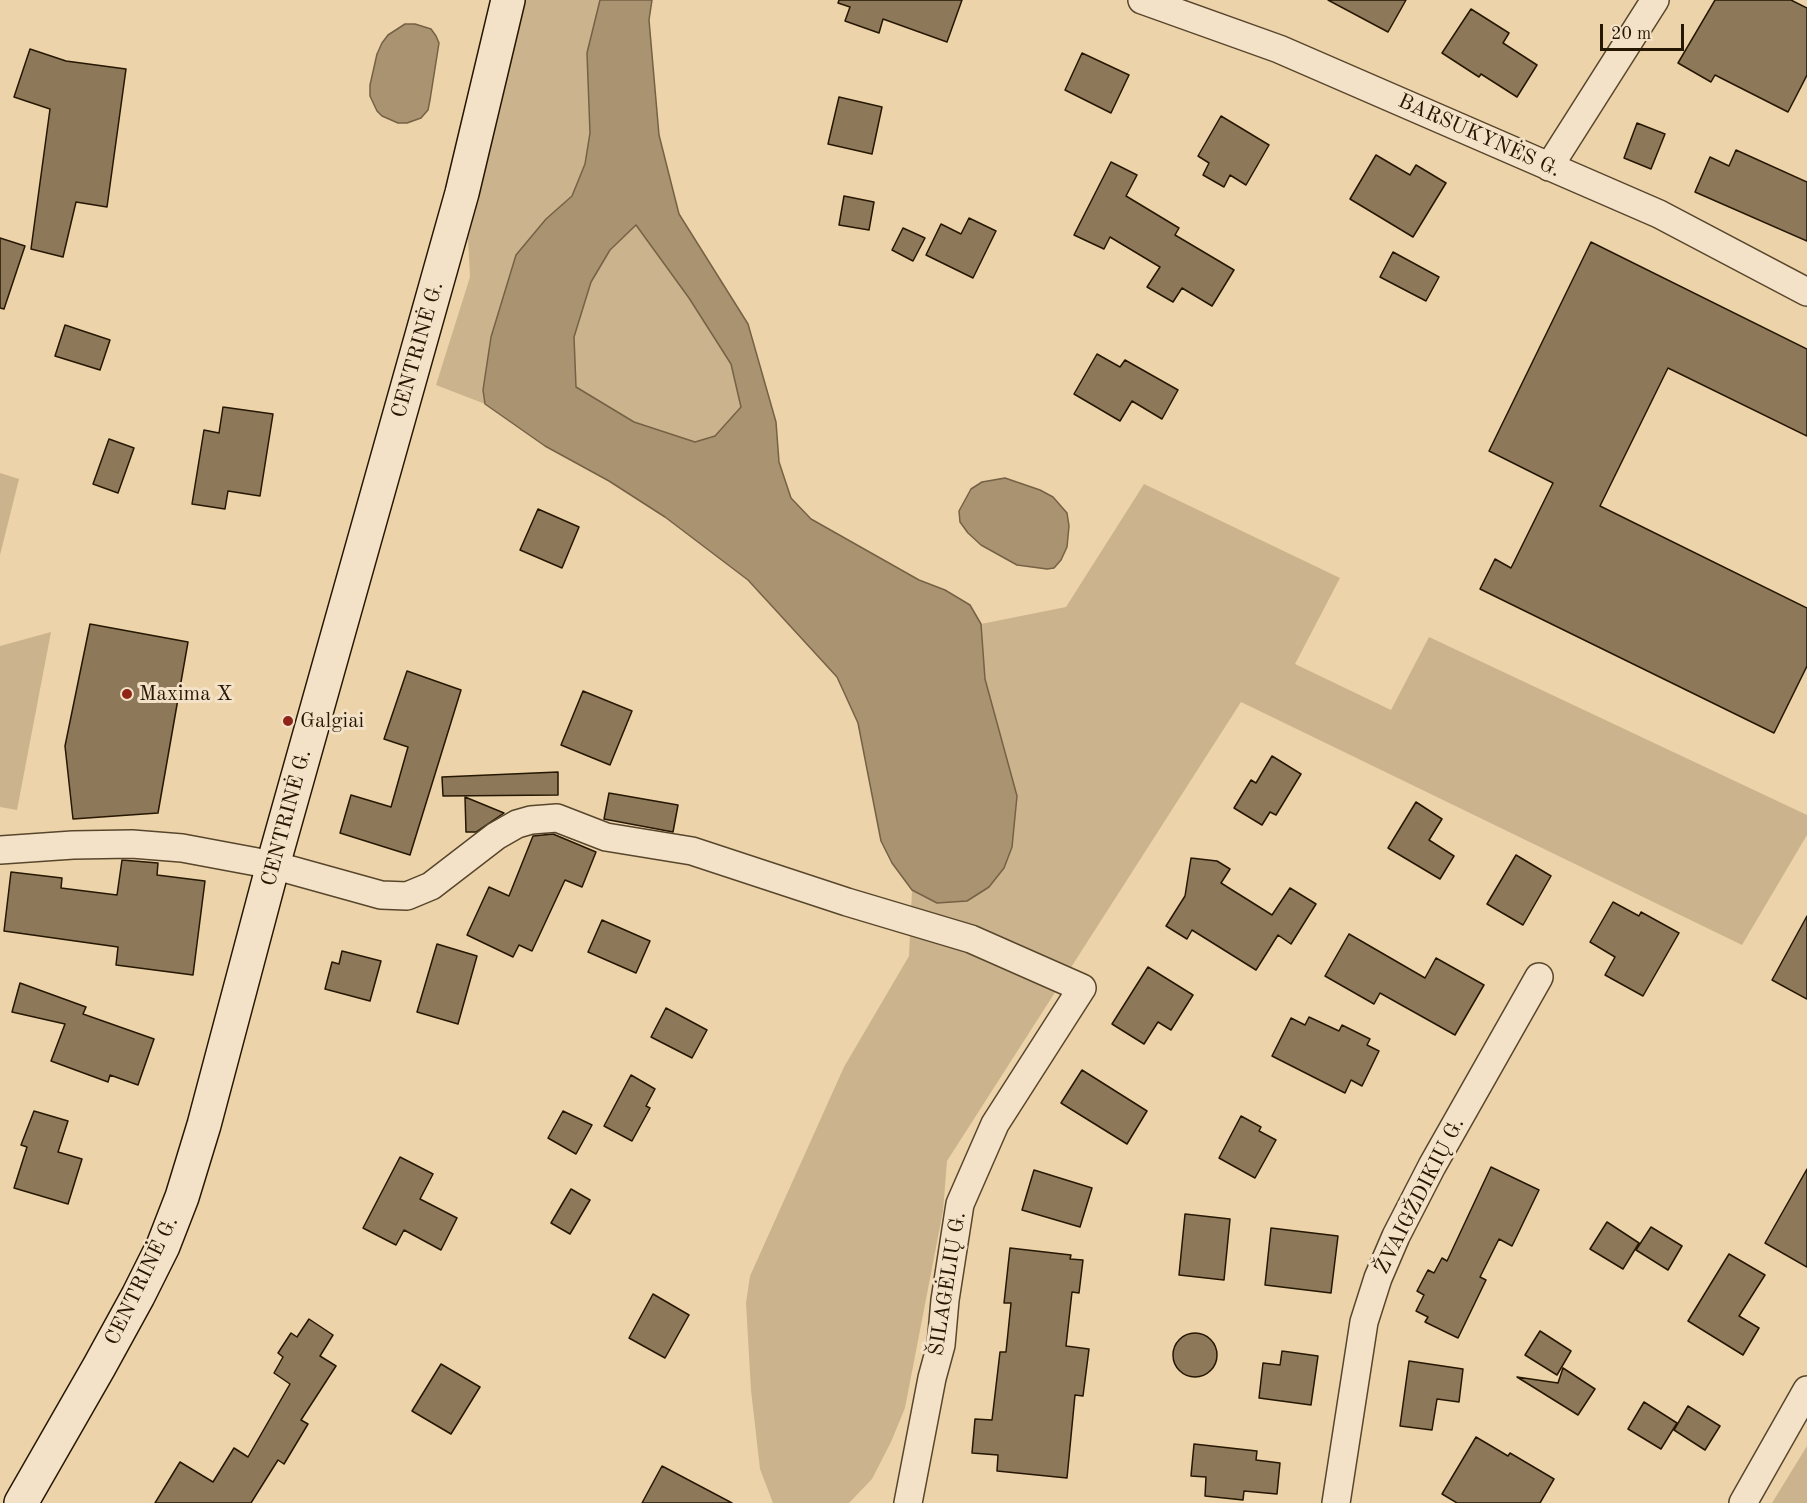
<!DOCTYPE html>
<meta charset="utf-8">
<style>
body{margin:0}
#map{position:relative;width:1807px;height:1503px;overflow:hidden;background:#edd3a9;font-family:"Old Standard TT",serif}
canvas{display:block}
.scale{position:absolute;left:1600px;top:24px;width:84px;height:27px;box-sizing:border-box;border:3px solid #261703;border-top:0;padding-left:8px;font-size:18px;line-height:21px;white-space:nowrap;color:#261703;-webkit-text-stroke:4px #f3e2c7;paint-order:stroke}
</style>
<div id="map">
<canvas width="1807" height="1503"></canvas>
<div class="scale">20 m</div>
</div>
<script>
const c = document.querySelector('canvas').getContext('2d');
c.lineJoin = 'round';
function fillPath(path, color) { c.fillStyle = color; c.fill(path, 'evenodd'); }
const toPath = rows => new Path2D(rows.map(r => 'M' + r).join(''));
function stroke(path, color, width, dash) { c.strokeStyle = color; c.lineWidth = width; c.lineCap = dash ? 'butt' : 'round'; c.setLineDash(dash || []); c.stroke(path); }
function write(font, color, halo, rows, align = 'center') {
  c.font = font + ' "Old Standard TT",serif'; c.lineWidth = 6; c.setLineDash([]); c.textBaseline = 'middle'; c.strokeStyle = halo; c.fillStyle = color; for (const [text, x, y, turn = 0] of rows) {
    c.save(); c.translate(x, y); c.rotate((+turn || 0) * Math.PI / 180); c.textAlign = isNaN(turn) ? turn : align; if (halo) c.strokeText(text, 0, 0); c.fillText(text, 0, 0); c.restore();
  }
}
const green = toPath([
 [525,0,600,0,587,53,590,133,585,164,572,196,546,219,483,390,485,404,436,385,470,277,468,238,501,107],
 [636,225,689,298,731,364,741,407,715,436,695,442,634,422,576,387,574,337,591,282,610,251],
 [0,473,19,479,0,555],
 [1144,484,1340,578,1295,664,1391,710,1429,637,1807,815,1807,835,1742,945,1241,702,947,1161,943,1211,905,1408,891,1442,872,1479,849,1503,773,1503,760,1469,751,1390,746,1303,750,1276,844,1067,909,956,912,890,937,903,1007,757,985,679,981,624,1066,607],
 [51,632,17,810,0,807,0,646],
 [1807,1446,1807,1503,1772,1503]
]);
const water = toPath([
 [600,0,652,0,649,20,659,135,679,214,748,324,776,422,779,462,791,498,811,519,919,580,945,590,970,605,981,624,985,679,1017,796,1012,847,1004,868,989,887,967,901,937,903,912,890,892,863,881,841,858,723,837,677,748,580,665,517,609,481,545,446,485,404,483,390,491,337,516,255,546,219,572,196,585,164,590,133,587,53,600,0],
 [636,225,689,298,731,364,741,407,715,436,695,442,634,422,576,387,574,337,591,282,610,250,636,225],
 [405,24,415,24,431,29,436,36,439,43,430,100,428,110,421,118,407,123,398,123,382,116,377,111,370,96,370,85,377,54,382,43,388,35,405,24],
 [1005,478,1040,490,1053,497,1067,513,1069,526,1067,547,1061,560,1054,568,1047,569,1017,565,981,545,968,533,960,522,959,511,971,489,982,482,1005,478]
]);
const building = toPath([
 [839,0,962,0,947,42,883,19,879,33,845,21,850,7,838,3,839,0],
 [1328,0,1406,0,1388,32,1328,0],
 [1715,0,1791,0,1807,8,1807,75,1788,112,1715,75,1711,82,1678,63,1715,0],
 [1471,9,1509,33,1503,43,1537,65,1517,97,1481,74,1479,77,1442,53,1471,9],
 [30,49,66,61,126,69,107,207,76,202,63,257,31,249,50,109,14,97,30,49],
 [1082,53,1129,75,1111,113,1065,90,1082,53],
 [839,97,882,107,872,154,828,144,839,97],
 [1221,116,1269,145,1246,185,1230,175,1224,187,1203,175,1209,163,1198,156,1221,116],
 [1637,123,1665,134,1651,169,1624,158,1637,123],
 [1736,150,1807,182,1807,241,1695,192,1710,157,1729,166,1736,150],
 [1376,155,1410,175,1416,165,1446,183,1413,237,1350,199,1376,155],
 [1111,162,1137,175,1126,196,1179,228,1175,235,1234,270,1212,306,1182,288,1173,302,1147,287,1160,267,1110,237,1104,249,1074,235,1111,162],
 [844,196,874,202,869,230,839,225,844,196],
 [969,218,996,231,973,278,926,255,941,224,961,234,969,218],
 [903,228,925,238,913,261,892,250,903,228],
 [0,238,25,246,4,309,0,308,0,238],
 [1591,242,1807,349,1807,436,1668,368,1600,506,1807,608,1807,666,1774,733,1480,589,1495,559,1511,568,1553,483,1489,451,1591,242],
 [1393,252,1439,277,1426,301,1380,277,1393,252],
 [65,325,110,340,100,370,55,356,65,325],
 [1097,354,1120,367,1125,360,1178,390,1162,419,1132,401,1120,421,1074,394,1097,354],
 [223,407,273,414,260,496,228,491,225,509,192,504,204,430,219,433,223,407],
 [109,439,134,448,118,493,93,484,109,439],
 [538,509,579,527,562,568,520,550,538,509],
 [90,624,188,642,158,813,73,819,65,746,90,624],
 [407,671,461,690,410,855,340,833,351,795,391,807,408,747,384,739,407,671],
 [583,691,632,711,610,765,561,745,583,691],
 [1272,756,1301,774,1276,815,1270,812,1262,825,1234,808,1251,780,1256,783,1272,756],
 [558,772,558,795,443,796,442,777,558,772],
 [609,793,678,805,673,832,604,819,609,793],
 [465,797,504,813,476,832,466,832,465,797],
 [1416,802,1442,819,1429,840,1454,856,1440,879,1388,848,1416,802],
 [553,834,596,852,582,887,565,880,532,951,519,945,513,957,467,935,489,887,509,896,533,836,553,834],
 [1516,855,1551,876,1523,925,1487,904,1516,855],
 [1191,858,1217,861,1230,869,1221,883,1272,915,1290,888,1316,904,1291,944,1278,935,1256,970,1192,930,1187,939,1166,926,1185,896,1191,858],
 [122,860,158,863,157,875,205,881,193,975,116,965,118,947,4,931,11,872,62,878,61,888,117,895,122,860],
 [1613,902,1639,916,1641,912,1679,933,1643,996,1605,975,1615,957,1590,942,1613,902],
 [1807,916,1807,999,1772,980,1807,916],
 [602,920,650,941,636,973,588,952,602,920],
 [1349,934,1425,978,1436,958,1484,985,1455,1035,1380,993,1374,1004,1325,976,1349,934],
 [437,944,477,956,458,1024,417,1012,437,944],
 [342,951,381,961,370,1001,325,989,332,962,339,964,342,951],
 [1148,967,1193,995,1171,1030,1158,1022,1144,1044,1112,1024,1148,967],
 [20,983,86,1007,83,1014,154,1039,138,1085,110,1075,108,1082,51,1061,65,1024,12,1012,20,983],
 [666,1008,707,1030,692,1058,651,1037,666,1008],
 [1309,1017,1339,1031,1342,1025,1370,1039,1367,1045,1379,1051,1362,1086,1351,1080,1345,1093,1272,1056,1291,1018,1305,1025,1309,1017],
 [1082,1070,1147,1111,1127,1144,1061,1103,1082,1070],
 [631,1075,655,1089,646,1106,650,1108,632,1141,604,1126,631,1075],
 [34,1111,68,1121,58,1152,82,1159,68,1204,14,1188,27,1147,21,1145,34,1111],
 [563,1111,592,1125,576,1154,548,1138,563,1111],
 [1241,1116,1261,1127,1259,1131,1276,1140,1255,1178,1219,1158,1241,1116],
 [400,1157,433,1174,420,1199,457,1218,441,1250,404,1230,396,1245,363,1228,400,1157],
 [1491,1167,1539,1190,1512,1246,1499,1239,1480,1277,1486,1280,1458,1338,1425,1322,1428,1317,1416,1311,1424,1295,1417,1291,1428,1270,1434,1273,1442,1258,1447,1261,1491,1167],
 [1807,1169,1807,1267,1765,1243,1807,1169],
 [1034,1170,1092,1188,1080,1227,1022,1210,1034,1170],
 [571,1189,590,1200,570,1234,551,1223,571,1189],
 [1185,1214,1230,1219,1224,1280,1179,1275,1185,1214],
 [1607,1222,1639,1243,1623,1269,1590,1249,1607,1222],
 [1651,1227,1682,1246,1668,1270,1636,1250,1651,1227],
 [1271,1228,1338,1236,1331,1293,1265,1285,1271,1228],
 [1010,1248,1071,1255,1070,1259,1083,1260,1079,1293,1072,1292,1066,1346,1089,1349,1083,1396,1075,1395,1067,1478,997,1471,998,1455,972,1453,975,1419,992,1420,1000,1352,1006,1352,1011,1303,1004,1303,1010,1248],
 [1729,1254,1765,1275,1739,1316,1759,1328,1743,1355,1688,1321,1729,1254],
 [653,1294,689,1315,665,1358,629,1338,653,1294],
 [309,1319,333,1335,320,1356,336,1366,301,1420,308,1424,284,1464,278,1460,251,1503,155,1503,180,1462,213,1482,234,1448,248,1457,290,1384,274,1373,283,1357,278,1353,291,1333,297,1337,309,1319],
 [1540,1331,1571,1351,1557,1375,1525,1355,1540,1331],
 '1173 1355a22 22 0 1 1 44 0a22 22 0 1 1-44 0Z',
 [1282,1351,1318,1356,1311,1405,1259,1398,1263,1363,1280,1365,1282,1351],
 [1409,1361,1463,1369,1459,1402,1437,1399,1432,1430,1400,1426,1409,1361],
 [441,1364,480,1387,451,1434,412,1411,441,1364],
 [1563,1368,1595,1389,1578,1415,1517,1377,1558,1383,1563,1368],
 [1644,1402,1677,1423,1661,1449,1628,1429,1644,1402],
 [1688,1406,1720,1426,1705,1450,1674,1430,1688,1406],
 [1476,1437,1508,1456,1510,1453,1554,1479,1540,1503,1457,1503,1442,1494,1476,1437],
 [1194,1444,1257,1451,1256,1460,1280,1463,1277,1494,1244,1491,1243,1500,1205,1496,1206,1477,1191,1476,1194,1444],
 [662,1466,732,1503,642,1503,662,1466]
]);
const street = toPath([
 [1142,0,1279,49,1659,214,1807,292],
 [1549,167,1655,0],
 [0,850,73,845,132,844,182,848,273,865,381,895,407,896,431,886,496,836,517,824,531,820,557,818,606,837,692,851,847,902,971,939,1082,988,995,1124,960,1204,945,1300,941,1345,932,1378,908,1503],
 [1336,1503,1364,1322,1378,1278,1396,1236,1432,1166,1539,977],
 [1743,1503,1807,1390]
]);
const secondary = toPath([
 [21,1503,99,1367,138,1296,163,1246,182,1197,204,1125,273,865,462,193,508,0]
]);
const markers = [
 [127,694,6,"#8f2418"],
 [288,721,6,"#8f2418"]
];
const streetNames = [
 ["BARSUKYNĖS G.",1479,136,24],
 ["CENTRINĖ G.",418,350,-74],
 ["CENTRINĖ G.",287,818,-75],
 ["ŽVAIGŽDIKIŲ G.",1420,1196,-63],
 ["CENTRINĖ G.",142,1281,-64],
 ["ŠILAGĖLIŲ G.",948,1284,-81]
];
const poiNames = [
 ["Maxima X",139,694],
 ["Galgiai",300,721]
];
fillPath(green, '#cbb38d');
fillPath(water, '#a99371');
stroke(water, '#756145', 1.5);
fillPath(building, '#8d7959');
stroke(building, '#261703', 1.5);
stroke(street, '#58462c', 30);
stroke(secondary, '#261703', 36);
stroke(street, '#f3e2c7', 27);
stroke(secondary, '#f3e2c7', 33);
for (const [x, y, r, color] of markers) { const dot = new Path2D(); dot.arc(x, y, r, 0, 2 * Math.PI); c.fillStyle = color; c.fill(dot); stroke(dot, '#f3e2c7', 2); }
write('21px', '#261703', '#f3e2c7', streetNames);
write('21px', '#261703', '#f3e2c7', poiNames, 'left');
</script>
